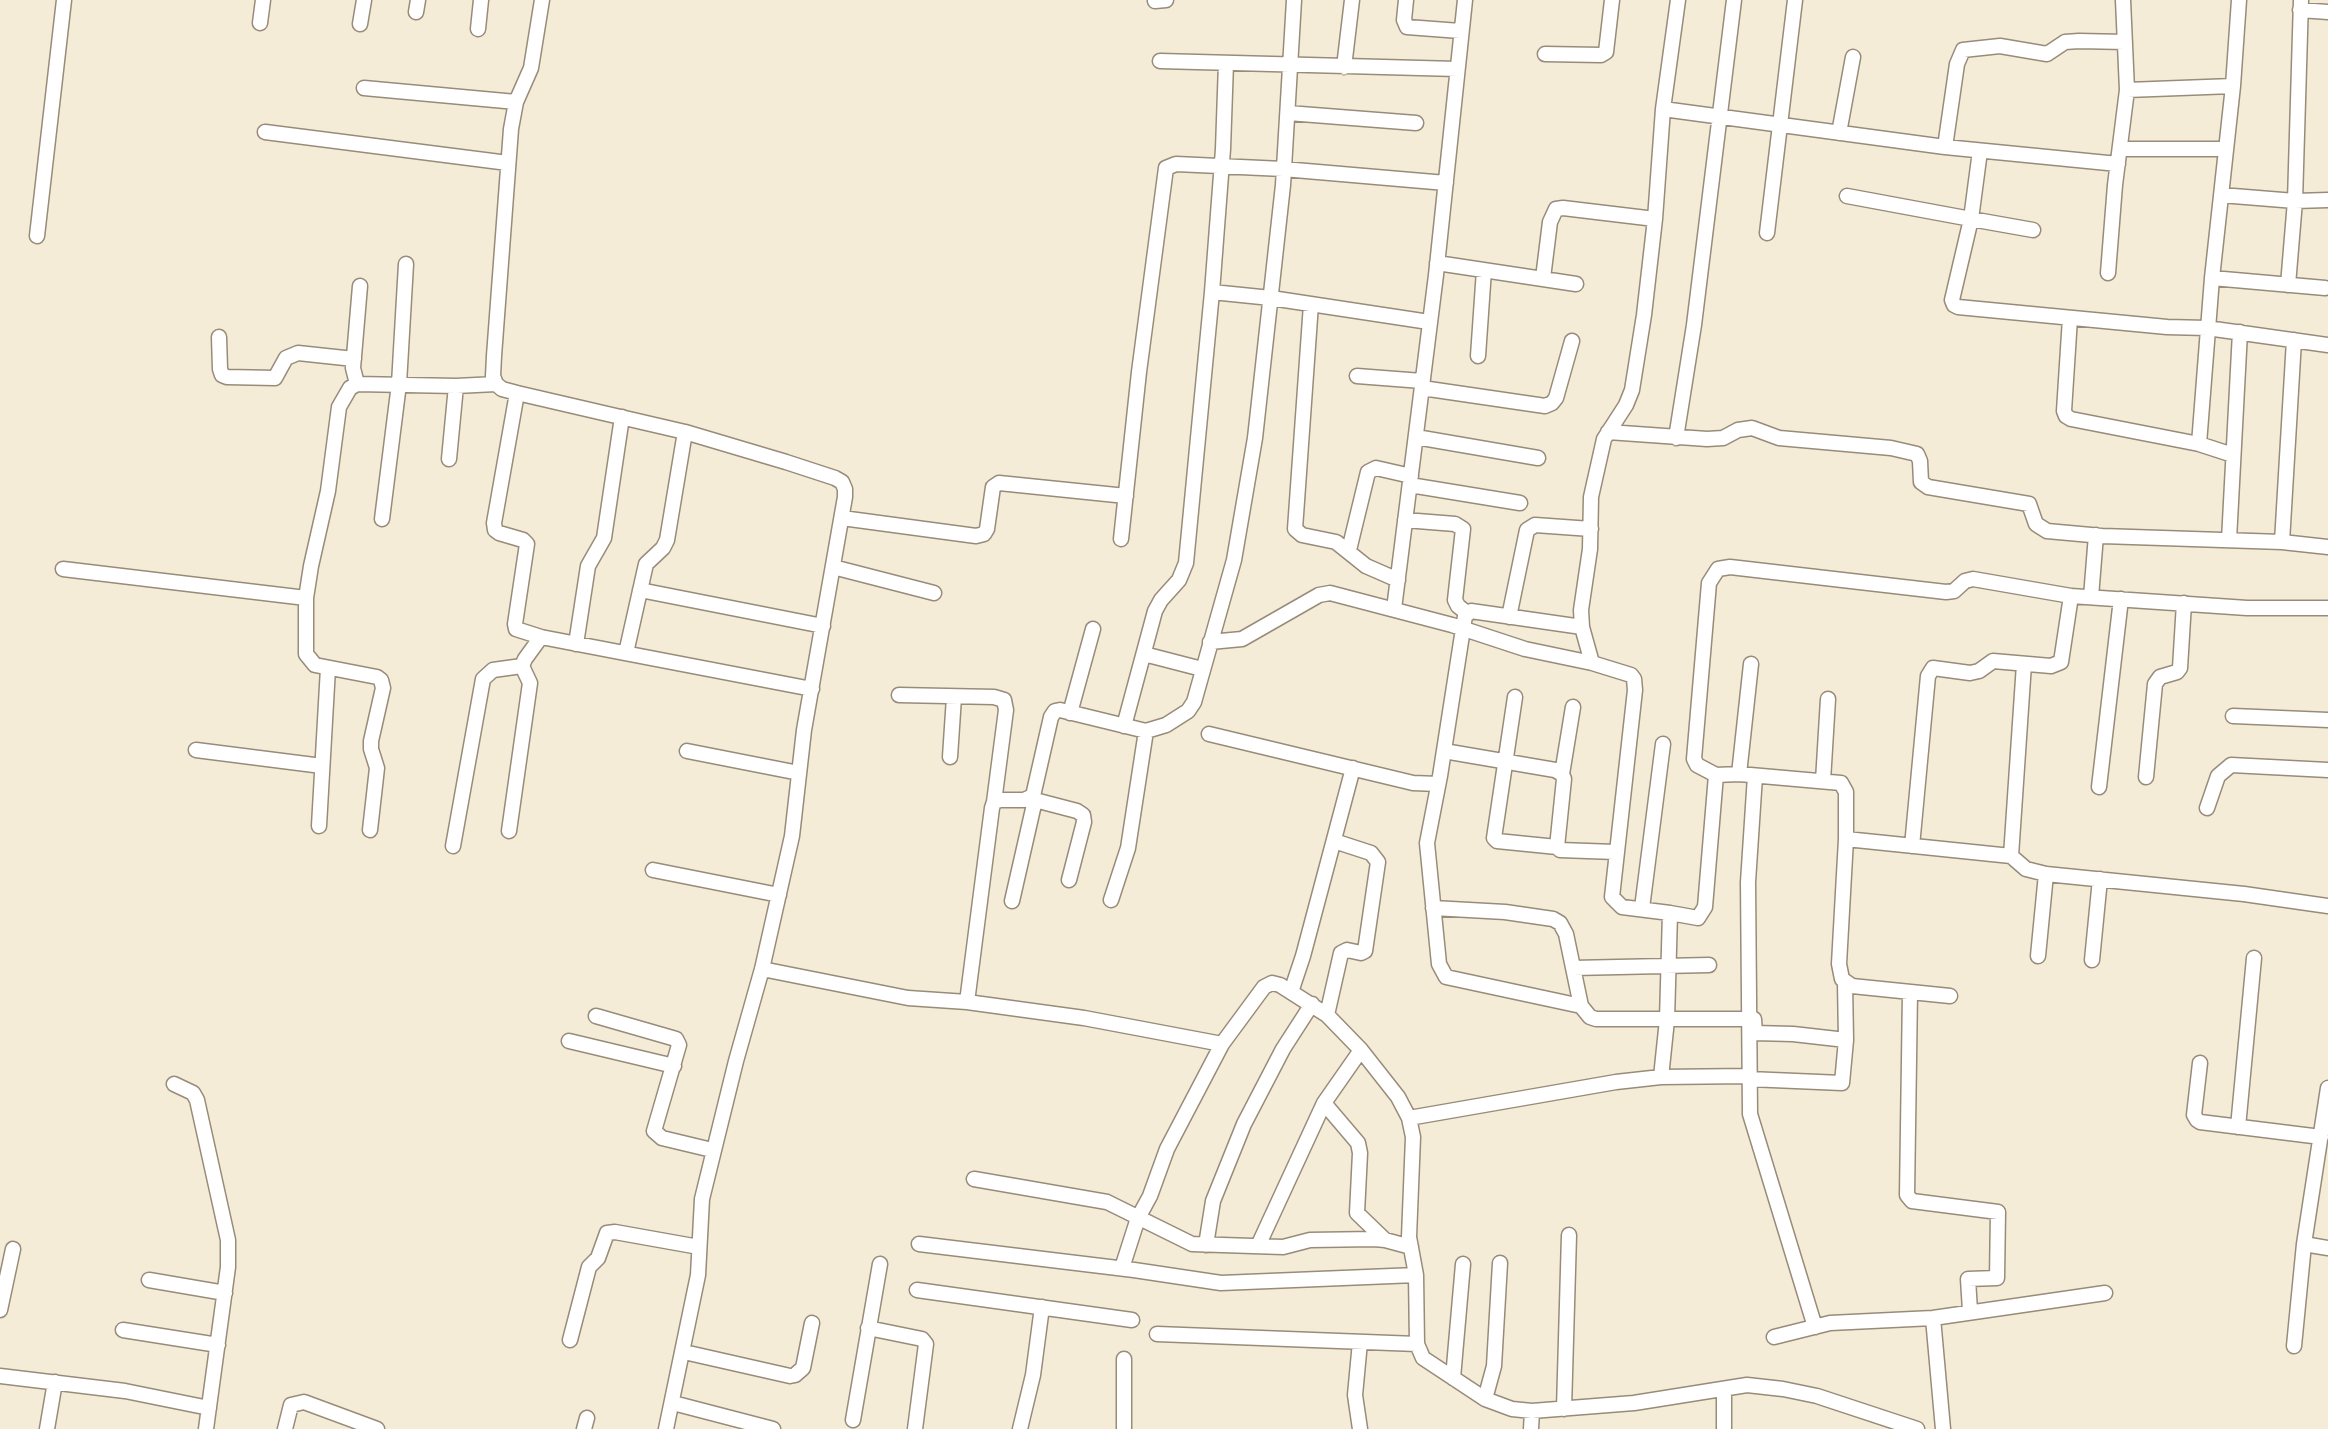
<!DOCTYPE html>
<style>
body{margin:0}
canvas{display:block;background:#f5ecd7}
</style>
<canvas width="2328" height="1429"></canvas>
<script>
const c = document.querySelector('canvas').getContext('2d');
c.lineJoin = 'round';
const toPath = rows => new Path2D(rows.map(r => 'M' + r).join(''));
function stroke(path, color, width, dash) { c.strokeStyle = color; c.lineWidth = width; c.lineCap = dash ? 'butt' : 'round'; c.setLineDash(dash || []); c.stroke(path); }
const minor = toPath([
 [542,0,531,68,516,102,511,129,494,356,493,376,496,384,502,389,517,393,685,432,786,462,835,478,842,482,845,489,845,497,804,730,792,836,762,969,736,1061,702,1199,698,1275,666,1429],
 [1406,0,1404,20,1407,27,1460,31],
 [1155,1,1166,0],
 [2300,10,2328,12],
 [416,12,418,0],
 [260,23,263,0],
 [360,24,364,0],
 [478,29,481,0],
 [1545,54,1601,55,1606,52,1612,0],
 [1160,61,1457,69],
 [1344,67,1352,0],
 [364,88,516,102],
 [2127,90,2233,86],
 [1663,109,1945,147,2118,164],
 [1288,113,1416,123],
 [265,132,508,163],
 [1839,133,1853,57],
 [1945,147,1957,64,1963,50,2000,46,2047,54,2065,42,2079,41,2125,42],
 [2120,149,2226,149],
 [1980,151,1971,219,2033,230],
 [2221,195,2295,201,2328,200],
 [1847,196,1971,219,1952,300,1954,305,1958,307,2167,327,2207,328,2328,345],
 [1767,233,1795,0],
 [37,236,64,0],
 [1437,263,1576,284],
 [2108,273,2115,185,2127,90,2123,0],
 [1543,278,1550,222,1556,209,1563,208,1655,219],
 [2212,278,2325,288],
 [2288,285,2295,201,2301,0],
 [1212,292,1271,298,1429,322],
 [1311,304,1295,529,1302,535,1336,542,1366,566,1398,580],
 [2070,318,2064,411,2066,416,2071,419,2199,444,2233,455],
 [219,337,220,369,222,375,227,377,275,378,286,358,298,353,354,359],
 [1478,356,1484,270],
 [1357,376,1422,381],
 [357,384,353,368,360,286],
 [1422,388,1545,406,1552,403,1556,398,1572,341],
 [517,393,494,523,495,530,499,533,523,540,527,544,515,624,516,629,541,637,812,689],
 [1608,432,1707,439,1723,438,1738,430,1752,428,1779,438,1891,448,1917,454,1920,461,1921,482,1928,487,2029,504,2036,524,2047,531,2102,536,2282,542,2328,547],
 [1416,437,1538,458],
 [1676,438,1694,325,1734,0],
 [2199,444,2212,278,2233,86,2239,0],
 [449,459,456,386],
 [1410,485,1520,503],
 [842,518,976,536,984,534,987,529,993,487,999,483,1126,496],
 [382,519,399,384,406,264],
 [1405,520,1455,524,1463,529,1455,600,1458,606,1467,613],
 [1121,539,1139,372,1166,168,1176,164,1283,169,1446,183],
 [2229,540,2240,332],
 [2282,542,2294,340],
 [1349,550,1368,472,1376,468,1411,476],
 [833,567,934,593],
 [63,569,306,598],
 [640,590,823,626],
 [2071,596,1973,579,1965,581,1954,591,1946,592,1730,567,1718,569,1709,583,1694,759,1697,765,1716,775,1739,774,1841,783,1846,792,1846,839,2011,856,2026,869,2046,874,2244,894,2328,906],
 [2091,597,2096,535],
 [1394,609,1436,275,1465,0],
 [1509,617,1527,530,1535,525,1591,529],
 [1210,642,1242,639,1319,595,1330,593,1452,625,1525,649,1592,663,1631,675,1634,679,1635,690,1612,897,1622,907,1670,913],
 [576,644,588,566,604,538,622,417],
 [626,653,646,564,663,548,667,540,685,432],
 [1144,654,1202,669],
 [1592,663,1582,627,1581,610,1590,549,1591,497,1604,439,1626,405,1632,390,1644,315,1655,219,1663,109,1678,0],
 [899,695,994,697,1004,700,1006,710,994,802],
 [1515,697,1494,838,1497,841,1557,847],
 [1070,713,1093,629],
 [2233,716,2328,720],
 [1124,726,1155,611,1161,600,1179,580,1186,563,1212,292,1223,149,1226,63],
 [1209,734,1413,783,1438,784],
 [196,750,322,766],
 [687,751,799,773],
 [1444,751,1555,770,1562,774,1564,779,1557,847,1560,850,1615,852],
 [950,757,954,697],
 [1562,774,1573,707],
 [1739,774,1751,664],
 [1755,776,1748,882,1750,1114,1815,1327],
 [2146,777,2155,684,2160,677,2177,672,2180,668,2184,603],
 [1823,781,1828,699],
 [2099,787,2121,599],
 [1031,799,1077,811,1083,815,1084,822,1069,880],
 [2207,808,2218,776,2231,765,2328,770],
 [319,826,328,668],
 [370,830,377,768,371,749,371,741,383,688,381,680,377,677,315,665,306,654,306,598,311,566,328,491,339,407,350,388,357,384,456,386,496,384],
 [509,831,530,683,522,666,525,659,541,637],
 [1846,839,1839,964,1842,979,1852,986,1950,996],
 [453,846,483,679,493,670,522,666],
 [1912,846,1928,676,1933,668,1970,673,1979,671,1993,661,2051,666,2061,662,2071,596,2247,608,2328,608],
 [2011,856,2024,664],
 [653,870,779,895],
 [1111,900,1128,848,1146,731],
 [1012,901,1035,800],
 [1433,908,1505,912,1553,919,1560,923,1566,934,1581,1006,1590,1017,1596,1019,1754,1019,1755,1033,1793,1034,1846,1040,1845,983],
 [1642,908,1663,744],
 [2038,956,2046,874],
 [2092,960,2100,879],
 [1573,968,1709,965],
 [762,969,908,998,967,1002,1084,1018,1222,1044,1264,987,1272,983,1280,985,1327,1015,1361,1050,1398,1097,1409,1118,1413,1137,1409,1237,1416,1275,1417,1344,1423,1358,1485,1399,1512,1409,1532,1411,1634,1403,1747,1385,1783,1389,1817,1396,1917,1429],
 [1291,992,1303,956,1353,768],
 [1910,992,1907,1195,1912,1201,1998,1212,1997,1278,1968,1279,1970,1311],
 [967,1002,992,808,994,802,1000,800,1024,800,1033,796,1051,717,1055,711,1060,710,1146,731,1166,725,1188,711,1194,702,1234,560,1255,438,1283,185,1294,0],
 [1581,1006,1446,977,1439,964,1427,843,1440,776,1465,616,1471,611,1582,627],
 [1327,1015,1341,953,1347,950,1361,953,1365,951,1378,862,1371,853,1334,841],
 [596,1016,676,1039,679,1045,654,1131,662,1138,712,1150],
 [569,1041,674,1066],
 [2200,1063,2194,1115,2197,1120,2200,1122,2321,1137],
 [1661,1077,1749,1076],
 [1749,1079,1842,1083,1846,1040],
 [174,1084,193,1093,197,1100,228,1240,228,1267,206,1429],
 [1324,1103,1358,1143,1360,1153,1357,1213,1385,1240],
 [1409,1118,1616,1082,1661,1077,1667,1020,1670,913,1698,918,1705,907,1716,775],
 [2238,1127,2254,958],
 [974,1179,1107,1202,1192,1244,1283,1247,1310,1240,1374,1239,1385,1240,1411,1247],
 [919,1244,1134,1270,1221,1283,1416,1275],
 [2304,1244,2328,1248],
 [1206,1245,1213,1201,1244,1124,1283,1049,1312,1004],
 [1258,1246,1324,1103,1361,1050],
 [1122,1268,1138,1218,1150,1196,1167,1149,1222,1044],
 [149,1280,225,1293],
 [917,1290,1132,1320],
 [0,1310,13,1249],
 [1933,1318,1943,1429],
 [868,1328,922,1339,926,1344,915,1429],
 [123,1330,218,1345],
 [1157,1334,1417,1344],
 [1774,1337,1830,1323,1933,1318,2105,1293],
 [570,1340,589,1267,598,1258,607,1233,615,1232,699,1247],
 [1360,1342,1355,1395,1360,1429],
 [2294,1346,2304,1244,2328,1088],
 [684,1352,790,1376,795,1375,803,1368,812,1323],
 [0,1376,125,1391,209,1408],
 [1453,1378,1463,1264],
 [1724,1389,1724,1429],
 [1485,1399,1494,1366,1500,1263],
 [673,1403,773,1429],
 [1564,1409,1569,1235],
 [853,1420,880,1264],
 [47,1429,55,1382],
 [285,1429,291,1405,304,1402,377,1429],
 [584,1429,587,1418],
 [1020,1429,1033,1375,1042,1307],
 [1124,1429,1124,1359],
 [1531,1429,1532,1411]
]);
stroke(minor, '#988b7a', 17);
stroke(minor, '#fff', 14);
</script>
